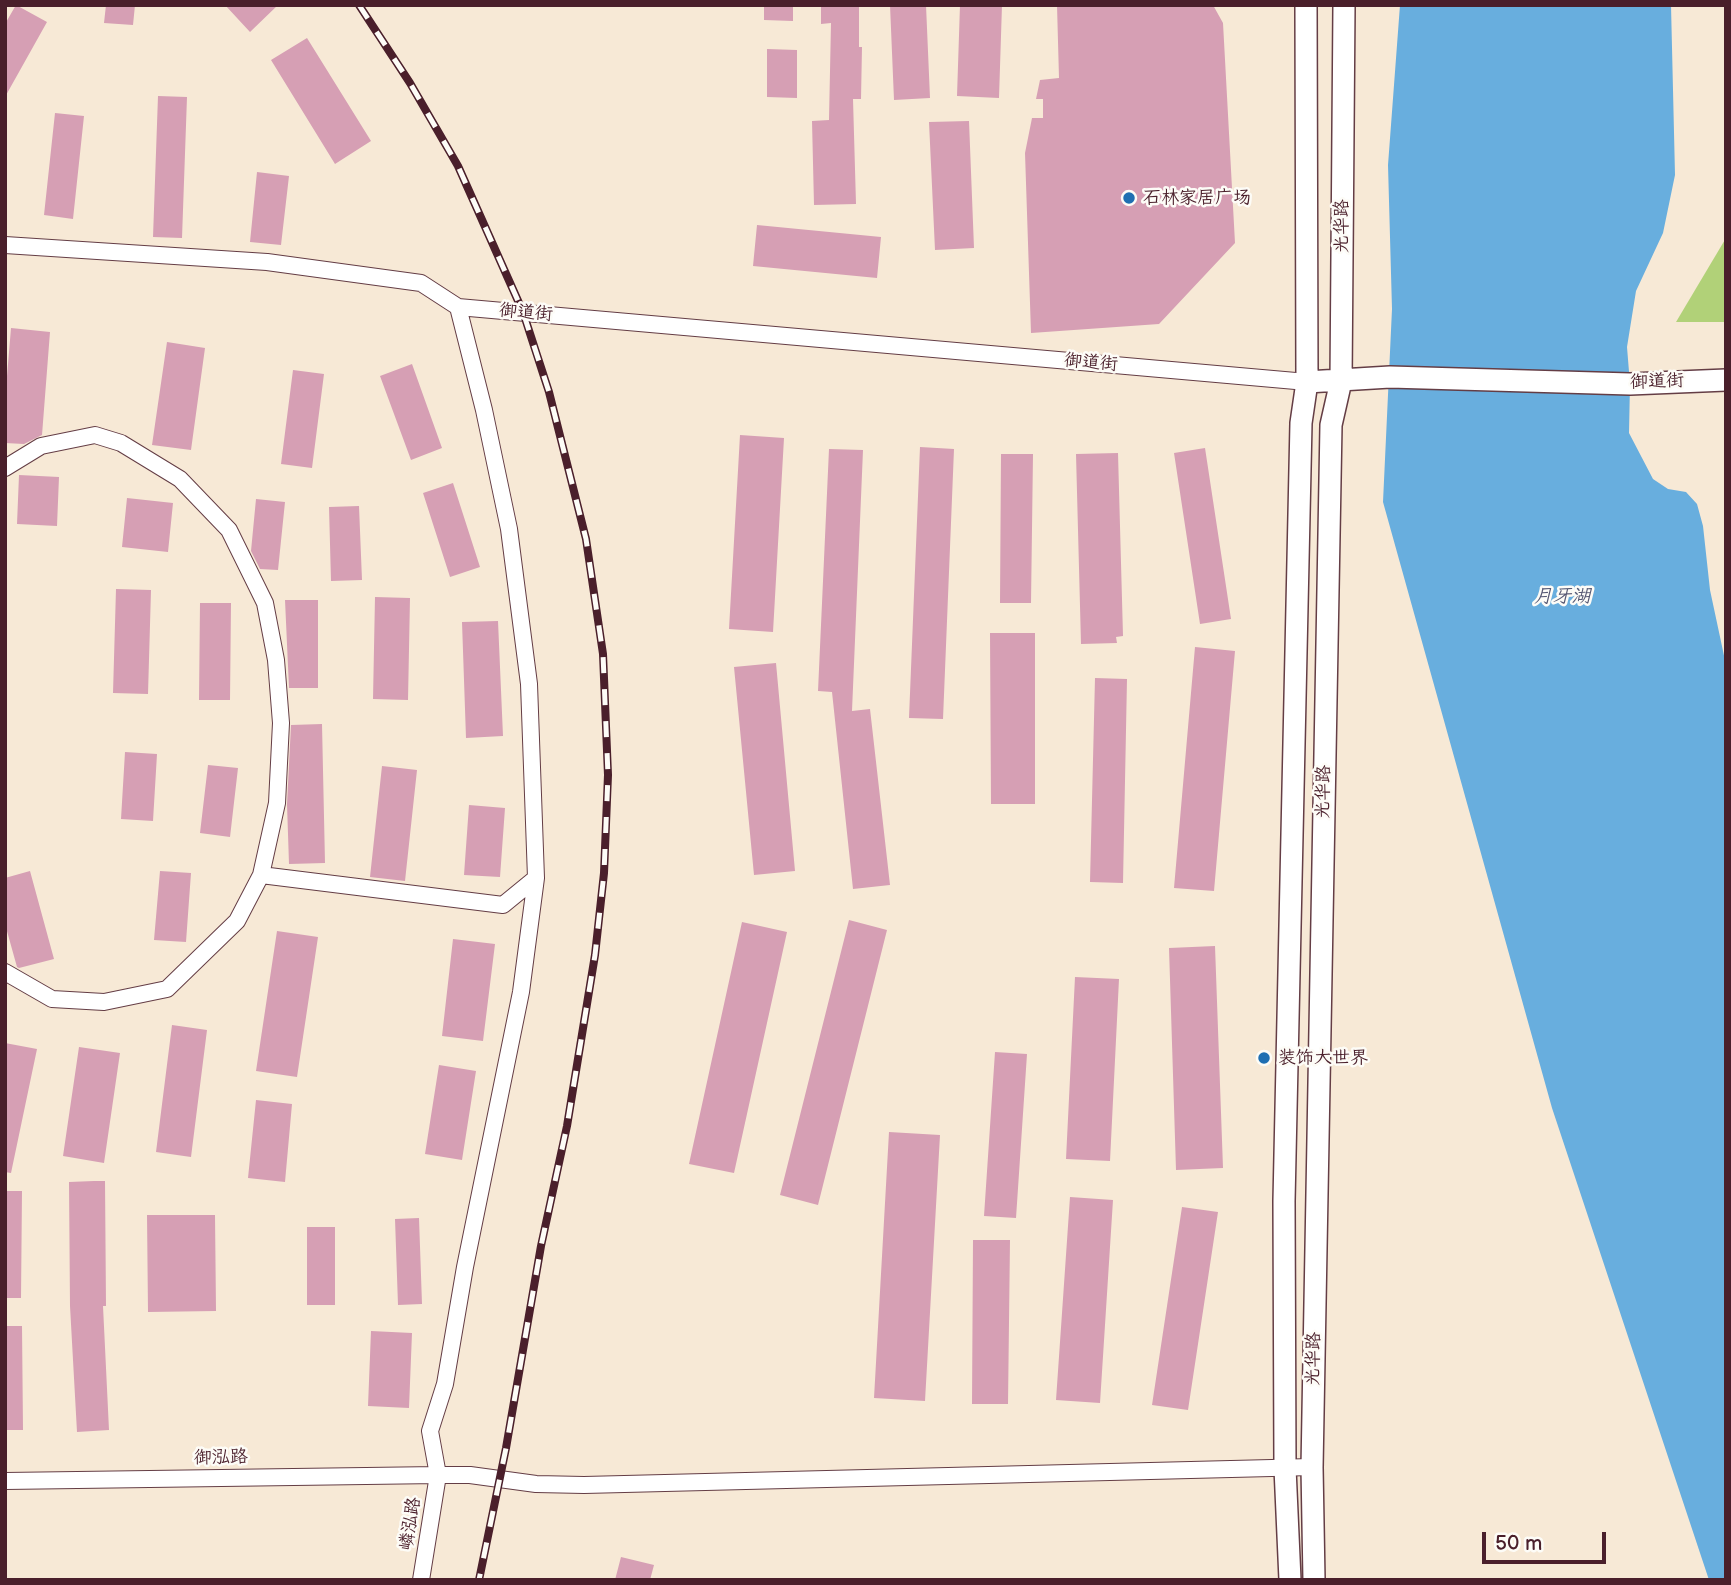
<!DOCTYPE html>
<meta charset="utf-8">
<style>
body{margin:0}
#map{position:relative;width:1731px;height:1585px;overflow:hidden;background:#f7e9d6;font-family:"Balsamiq Sans",sans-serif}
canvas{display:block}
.frame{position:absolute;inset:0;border:7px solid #4a1f2b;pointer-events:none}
.scale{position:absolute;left:1482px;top:1532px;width:124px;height:32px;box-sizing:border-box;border:4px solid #4a1f2b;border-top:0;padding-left:9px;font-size:21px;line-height:24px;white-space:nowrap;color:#4a1f2b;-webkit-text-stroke:5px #fdfcf7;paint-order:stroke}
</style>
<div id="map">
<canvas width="1731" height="1585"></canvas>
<div class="frame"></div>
<div class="scale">50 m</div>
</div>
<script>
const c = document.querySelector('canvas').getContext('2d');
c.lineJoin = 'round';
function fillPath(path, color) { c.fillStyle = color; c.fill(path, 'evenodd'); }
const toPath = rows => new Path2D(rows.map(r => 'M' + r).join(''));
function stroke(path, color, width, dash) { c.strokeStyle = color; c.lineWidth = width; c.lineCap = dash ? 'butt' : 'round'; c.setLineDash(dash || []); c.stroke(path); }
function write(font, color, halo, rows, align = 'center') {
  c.font = font + ' "Balsamiq Sans","LXGW WenKai TC",sans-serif'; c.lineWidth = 5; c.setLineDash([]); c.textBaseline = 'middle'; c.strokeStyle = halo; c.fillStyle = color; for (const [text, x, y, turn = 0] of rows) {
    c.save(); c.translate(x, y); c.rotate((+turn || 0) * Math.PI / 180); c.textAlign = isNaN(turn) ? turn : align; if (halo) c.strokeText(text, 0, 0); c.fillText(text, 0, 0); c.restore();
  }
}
const green = toPath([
 [1726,238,1726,322,1676,322]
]);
const water = toPath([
 [1400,5,1671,5,1675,175,1663,233,1636,291,1627,347,1630,384,1629,433,1653,479,1668,489,1686,492,1697,504,1703,526,1710,590,1726,665,1726,1580,1709,1580,1552,1108,1383,502,1392,309,1388,165]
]);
const building = toPath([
 [16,5,47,22,5,97,5,24],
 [106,5,135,5,133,25,104,23],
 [225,5,278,5,250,32],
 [764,5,793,5,793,21,764,20],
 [821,5,859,5,859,47,862,47,861,99,853,99,856,204,814,205,812,121,829,120,831,23,821,24],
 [890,5,926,5,930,98,894,100],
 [960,5,1002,5,999,98,957,96],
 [1057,5,1213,5,1223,23,1235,243,1159,324,1031,333,1025,153,1032,118,1043,118,1043,99,1036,99,1040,80,1059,78],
 [307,38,371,141,335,164,271,60],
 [767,49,797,50,797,98,767,97],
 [158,96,187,97,182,238,153,237],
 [55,113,84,116,73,219,44,215],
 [969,121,974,248,935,250,929,122],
 [257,172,289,176,281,245,250,242],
 [757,225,881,237,877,278,753,266],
 [11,328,50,332,42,435,24,444,5,443,5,400],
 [167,342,205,348,191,450,152,445],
 [412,364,442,448,411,460,380,376],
 [293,370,324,374,312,468,281,464],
 [740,435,784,438,773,632,729,629],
 [920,447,954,449,943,719,909,718],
 [1205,448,1231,619,1200,624,1174,453],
 [829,449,863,450,852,711,870,709,890,885,853,889,832,692,818,691],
 [1118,453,1123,636,1116,637,1117,643,1081,644,1076,454],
 [1001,454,1033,454,1031,603,1000,603],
 [19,475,59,477,57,526,17,524],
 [453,483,480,567,450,577,423,493],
 [127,498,173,503,168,552,122,547],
 [256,499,285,502,278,570,260,569,251,551],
 [359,506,362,580,331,581,329,507],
 [116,589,151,590,148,694,113,693],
 [375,597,410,598,408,700,373,699],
 [285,600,318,600,318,688,289,688],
 [200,603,231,603,230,700,199,700],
 [498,621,503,736,466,738,462,622],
 [990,633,1035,633,1035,804,991,804],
 [1195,647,1235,651,1214,891,1174,888],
 [776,663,795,871,754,875,734,667],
 [1095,678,1127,679,1123,883,1090,882],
 [322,724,325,863,289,864,287,804,291,725],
 [125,752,157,754,153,821,121,819],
 [208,765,238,768,230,837,200,833],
 [382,766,417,770,405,881,370,877],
 [469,805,505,808,500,877,464,875],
 [30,871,54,959,19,968,17,967,5,924,5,878],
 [160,871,191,873,186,942,154,940],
 [849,920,887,930,818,1205,780,1195],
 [742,922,787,932,734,1173,689,1164],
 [277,931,318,937,297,1077,256,1071],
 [453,939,495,944,483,1041,442,1036],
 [1215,946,1223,1168,1176,1170,1169,948],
 [1075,977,1119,979,1110,1161,1066,1159],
 [172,1025,207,1030,191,1157,156,1152],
 [5,1043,37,1049,11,1173,5,1172],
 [79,1047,120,1053,104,1163,63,1156],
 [995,1052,1027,1054,1016,1218,984,1216],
 [439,1065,476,1071,462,1160,425,1154],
 [256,1100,292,1104,285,1182,248,1178],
 [889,1132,940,1135,925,1401,874,1398],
 [94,1181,105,1181,106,1306,103,1306,109,1430,77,1432,70,1306,69,1182],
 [5,1191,22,1191,21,1298,5,1298],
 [1070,1197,1113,1200,1100,1403,1056,1400],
 [1182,1207,1218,1212,1188,1410,1152,1405],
 [147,1215,215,1215,216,1311,148,1312],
 [419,1218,422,1304,398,1305,395,1219],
 [307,1227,335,1227,335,1305,307,1305],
 [973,1240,1010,1240,1008,1404,972,1404],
 [5,1326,22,1326,23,1430,5,1430],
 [371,1331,412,1333,409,1408,368,1406],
 [621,1557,654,1565,650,1580,615,1580]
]);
const minor = toPath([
 [5,245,267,262,421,283,458,307,484,410,509,529,529,684,536,878,521,992,465,1267,445,1384,430,1431,438,1475,470,1475,536,1484,584,1485,1312,1467],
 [458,307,1307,382],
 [5,468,41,446,95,435,121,443,180,479,229,530,265,603,276,660,281,723,277,803,261,875,237,921,167,989,104,1002,52,999,5,972],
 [261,875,503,905,536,878],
 [5,1481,438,1475,421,1580]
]);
const major = toPath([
 [1307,369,1307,382,1390,377,1630,384,1726,380],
 [1290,1580,1285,1468,1284,1201,1301,423,1307,382,1306,5],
 [1314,1580,1312,1467,1331,425,1341,381,1344,5]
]);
const rail = toPath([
 [359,5,410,83,458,166,523,312,549,392,586,539,603,654,608,775,604,873,595,955,567,1126,541,1246,506,1448,479,1580]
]);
const markers = [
 [1129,198,7,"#1f6fb2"],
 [1264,1058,7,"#1f6fb2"]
];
const poiNames = [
 ["石林家居广场",1143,198],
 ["装饰大世界",1278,1058]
];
const streetNames = [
 ["光华路",1342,226,-90],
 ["御道街",526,313,5],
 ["御道街",1091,363,5],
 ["御道街",1657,382,-2],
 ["光华路",1324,792,-89],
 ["光华路",1314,1359,-89],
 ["御泓路",221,1458,-1],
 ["嶙泓路",411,1524,-81]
];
const waterNames = [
 ["月牙湖",1562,597]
];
fillPath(green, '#b1d178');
fillPath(water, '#68aede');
fillPath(building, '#d69fb4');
stroke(minor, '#643d45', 18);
stroke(major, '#643d45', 24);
stroke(minor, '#fff', 16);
stroke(major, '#fff', 21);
stroke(rail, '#4a1f2b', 8);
stroke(rail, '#fdfcf7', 5, [16]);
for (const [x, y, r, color] of markers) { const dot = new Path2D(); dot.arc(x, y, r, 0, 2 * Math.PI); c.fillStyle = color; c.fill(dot); stroke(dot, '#fdfcf7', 2.5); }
write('18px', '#4a1f2b', '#fdfcf7', poiNames, 'left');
write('18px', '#4a1f2b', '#fdfcf7', streetNames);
write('italic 19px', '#565873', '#fdfcf7', waterNames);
</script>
